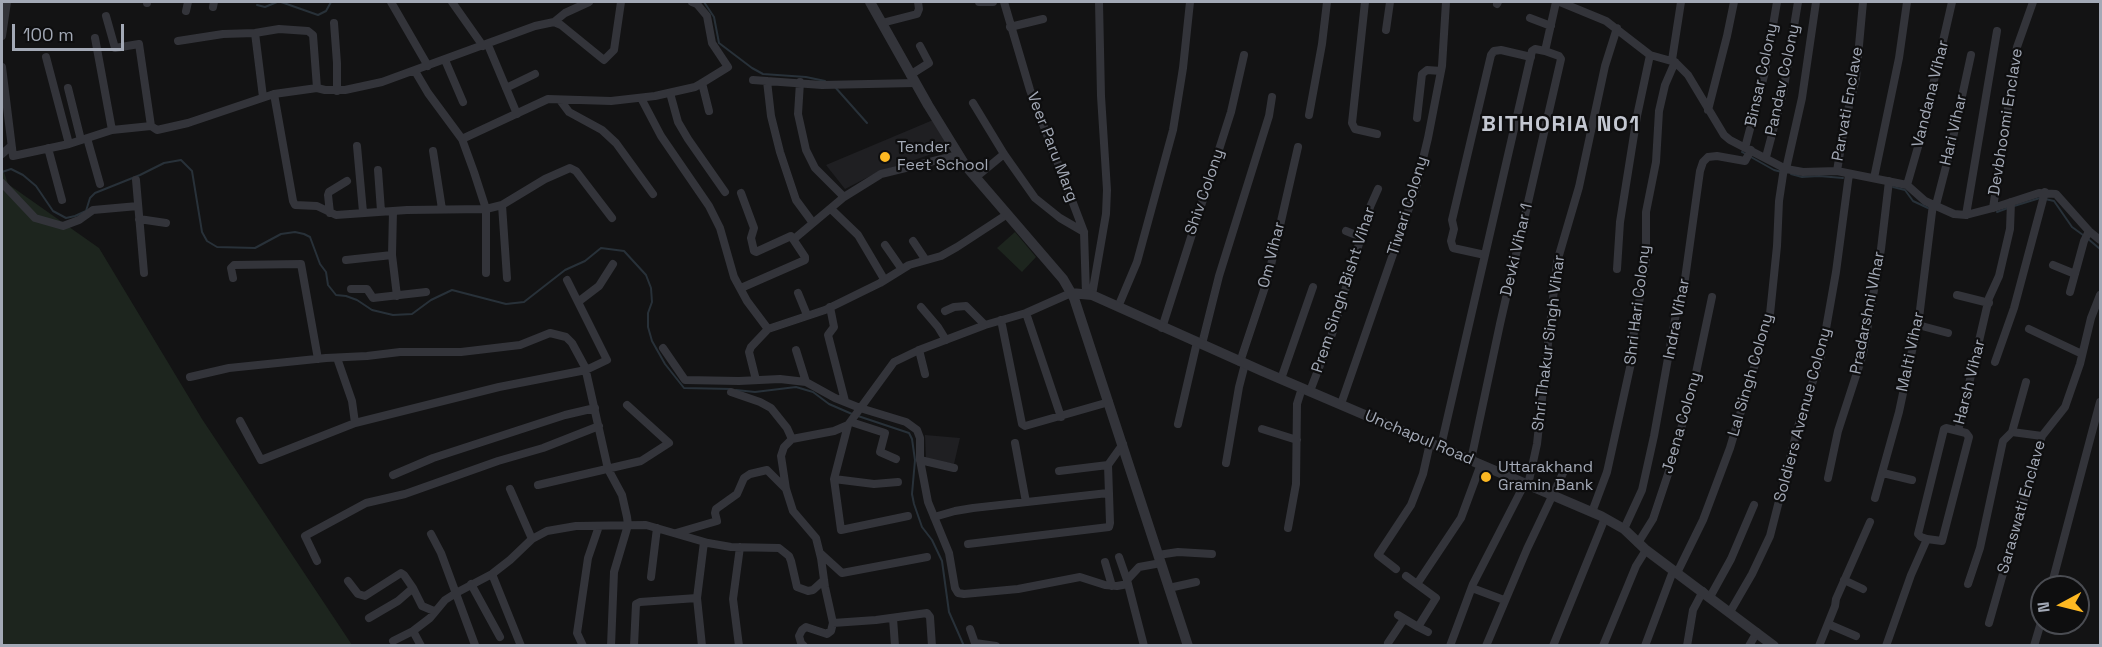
<!DOCTYPE html>
<style>
body{margin:0}
#map{position:relative;width:2102px;height:647px;overflow:hidden;background:#131314;font-family:"Space Grotesk",sans-serif}
canvas{display:block}
.frame{position:absolute;inset:0;border:3px solid #a3a9b6;pointer-events:none}
.north{position:absolute;left:2030px;top:575px;width:60px;height:60px;box-sizing:border-box;background:#0e0e0f;border:2px solid #4a4c52;border-radius:50%;rotate:263deg;font-size:16px;font-weight:700;line-height:24px;text-align:center;color:#a3a9b6}
.north::after{content:'';display:block;margin:auto;width:21px;height:27px;background:#fdb822;clip-path:polygon(50% 0,100% 100%,50% 72%,0 100%)}
.scale{position:absolute;left:12px;top:24px;width:112px;height:27px;box-sizing:border-box;border:3px solid #a3a9b6;border-top:0;padding-left:8px;font-size:18px;line-height:21px;white-space:nowrap;color:#a3a9b6;-webkit-text-stroke:4px #0e0e0f;paint-order:stroke}
</style>
<div id="map">
<canvas width="2102" height="647"></canvas>
<div class="frame"></div>
<div class="north">N</div>
<div class="scale">100 m</div>
</div>
<script>
const c = document.querySelector('canvas').getContext('2d');
c.lineJoin = 'round';
function fillPath(path, color) { c.fillStyle = color; c.fill(path, 'evenodd'); }
const toPath = rows => new Path2D(rows.map(r => 'M' + r).join(''));
function stroke(path, color, width, dash) { c.strokeStyle = color; c.lineWidth = width; c.lineCap = dash ? 'butt' : 'round'; c.setLineDash(dash || []); c.stroke(path); }
function write(font, color, halo, rows, align = 'center') {
  c.font = font + ' "Space Grotesk",sans-serif'; c.lineWidth = 4.5; c.setLineDash([]); c.textBaseline = 'middle'; c.strokeStyle = halo; c.fillStyle = color; for (const [text, x, y, turn = 0] of rows) {
    c.save(); c.translate(x, y); c.rotate((+turn || 0) * Math.PI / 180); c.textAlign = isNaN(turn) ? turn : align; if (halo) c.strokeText(text, 0, 0); c.fillText(text, 0, 0); c.restore();
  }
}
const built = toPath([
 [933,120,950,148,878,172,845,189,826,165],
 [925,435,960,438,954,464,926,459]
]);
const green = toPath([
 [2,166,8,184,99,248,202,419,352,645,2,645],
 [1015,232,1036,257,1022,272,997,248]
]);
const stream = toPath([
 [704,2,714,17,719,43,752,68,763,74,806,77,825,81],
 [257,5,265,7,277,2,281,2,318,15,326,11,331,2],
 [835,87,867,123],
 [1742,152,1774,170,1782,172],
 [2,172,11,169,23,175,36,186,53,211,66,218,75,216,86,211,90,198,95,193,140,175,164,163,181,160,192,171,202,232,207,241,217,247,255,248,281,234,295,232,304,234,310,237,320,264,326,272,328,285,336,295,346,296,357,300,372,310,393,315,412,314,431,300,452,290,506,304,524,302,565,270,585,261,601,248,624,251,646,275,651,288,652,302,648,313,648,327,652,341,665,364,684,388,731,389],
 [1791,174,1802,177,1819,176,1843,178],
 [1893,187,1905,190,1913,201,1928,208],
 [2045,199,2054,201,2072,227,2083,235],
 [2014,206,2040,198],
 [1997,212,2008,208],
 [2087,238,2100,249],
 [736,390,755,392,796,387,813,392,829,404,852,414],
 [858,416,909,433,912,439,915,460,912,494,914,504,922,527,932,540,942,561,949,612,964,646]
]);
const minor = toPath([
 [391,2,428,66],
 [452,2,483,46],
 [979,2,993,2],
 [1004,2,1030,90,1084,232,1086,294],
 [1365,2,1352,123,1355,129,1377,134],
 [1560,2,1606,21,1650,55,1675,62,1688,75,1724,135,1730,140,1786,169,1803,172,1837,171,1907,185,1925,201,1954,214,1966,215,1993,208,2039,193,2056,194,2089,231,2100,240],
 [147,3,147,2],
 [1497,4,1498,2],
 [213,7,214,2],
 [186,11,188,2],
 [106,16,115,48,139,44,151,126],
 [1530,18,1551,26],
 [554,22,565,13,589,2],
 [334,23,337,63,337,91],
 [882,23,917,14,919,9,918,2],
 [1010,27,1043,19],
 [1386,30,1390,2],
 [255,33,263,97],
 [2,36,7,2],
 [95,38,112,130],
 [178,41,223,34,255,33,279,29,308,31,313,35,317,88],
 [488,45,517,114],
 [1545,51,1556,2],
 [46,57,69,144],
 [445,60,463,102],
 [1672,60,1681,2],
 [2,67,13,156,69,144,112,130,151,126,157,130,188,123,274,94,317,88,325,90,345,90,382,82,535,26,554,22,561,25,604,60,614,50,621,2],
 [415,71,428,93,462,139,474,172,486,209,486,273],
 [910,75,929,63,920,46],
 [753,80,822,85,915,83],
 [767,81,771,116,780,152,796,200,813,223],
 [800,82,798,114,806,150,815,168,844,197],
 [702,83,709,111],
 [68,88,81,140],
 [506,88,535,74],
 [670,93,678,122,688,139,725,192],
 [274,94,293,201,295,205,317,206,336,215,407,210,486,209,502,205,545,179,570,168,576,171,612,218],
 [641,98,661,136,709,206,720,228,734,277,747,301,768,329],
 [560,100,569,112,602,130,616,143,653,194],
 [973,103,1004,154,1035,198,1060,218,1084,232],
 [1708,110,1727,36,1734,2],
 [1309,115,1322,44,1327,2],
 [1417,118,1422,74,1427,70,1441,71],
 [87,138,100,184],
 [462,139,548,99,611,101,655,96,695,87,702,83,728,67,712,43,707,16,697,4,692,2],
 [357,146,363,212],
 [48,148,62,200],
 [1745,148,1765,72,1777,2],
 [433,151,442,209],
 [2,154,11,146],
 [1766,157,1783,93,1798,2],
 [1786,169,1802,98,1816,2],
 [378,170,381,211],
 [1837,171,1845,122,1856,78,1863,2],
 [975,178,1004,154],
 [1874,178,1899,58,1907,2],
 [136,180,144,273],
 [2,183,35,218,63,226,79,220,93,210,138,206],
 [1907,185,1922,133,1952,2],
 [502,205,507,278],
 [1936,205,1951,147,1971,55],
 [1993,208,2017,47,2033,2],
 [831,209,858,235,884,279],
 [393,211,392,255,397,296],
 [330,213,328,195,329,192,347,181],
 [1966,215,1997,31],
 [139,219,166,223],
 [1346,231,1361,237],
 [794,239,844,197,881,174,958,155],
 [913,241,925,259],
 [885,245,901,268],
 [1485,255,1453,248,1451,241,1454,229,1452,220,1491,55,1494,51,1501,50,1531,57],
 [346,260,392,255],
 [2053,265,2075,274],
 [1617,269,1620,222,1637,116,1650,55],
 [233,278,231,268,234,265,301,264,318,359],
 [741,288,805,260,805,257,791,236,756,252,754,251,751,238,754,228,741,193],
 [351,289,367,289,373,298,426,292],
 [2070,292,2084,241,2089,231],
 [798,293,807,315],
 [1092,295,1106,214,1107,190,1101,96,1099,2],
 [1957,295,1989,303],
 [578,302,599,286,613,264],
 [830,307,834,327,828,335,845,401],
 [921,307,938,327,946,340],
 [1118,307,1137,262,1173,130,1183,68,1190,2],
 [945,311,954,307,966,306,985,325],
 [1026,313,1061,417],
 [1001,320,1022,424,1025,426,1109,402],
 [1918,325,1948,333],
 [1162,328,1231,112,1244,55],
 [2029,329,2082,354],
 [1202,344,1219,276,1269,116,1272,97],
 [663,348,685,380,739,381,780,379,806,382,835,398,860,408,906,422,917,430,920,438,920,460,928,502,949,553,955,588,958,593,964,594,1018,589,1080,577,1105,585,1117,586,1128,584],
 [796,350,806,382],
 [919,350,925,374],
 [337,358,352,401,355,423],
 [1240,362,1268,278,1298,147],
 [1995,362,2014,308,2045,192],
 [190,377,229,368,326,358,367,356,400,352,461,352,520,345,550,333,566,337,572,343,585,367,608,469,622,495,627,517,628,525,614,572,611,646],
 [1281,379,1313,287],
 [756,380,749,352,751,347,768,329,825,310,880,283,909,265,941,256,957,247,1006,215],
 [1310,391,1332,334,1370,207,1378,189],
 [731,392,760,402,771,408,787,428,792,439],
 [1341,404,1416,188,1428,138,1442,66,1446,2],
 [240,421,261,460,355,423,499,387,586,370,607,360,567,280],
 [851,422,885,433,880,452,896,459],
 [1178,424,1197,342],
 [848,425,834,479,841,530,908,516],
 [1262,429,1297,440],
 [2012,432,2042,436],
 [1015,443,1026,502],
 [1441,446,1532,51,1535,49,1545,51,1559,56,1561,59,1500,324,1471,460],
 [920,460,954,468],
 [1226,463,1239,387,1245,364],
 [1059,471,1108,465],
 [1883,473,1912,480],
 [393,475,433,458,565,415,595,408],
 [1828,478,1838,431,1863,354,1881,249,1889,181],
 [834,479,874,484,898,482],
 [538,485,641,461,669,443,627,405],
 [1528,485,1537,444,1557,262,1579,187,1605,66,1617,28],
 [510,489,532,539],
 [1875,498,1899,412,1919,318,1933,204],
 [1592,512,1607,472,1633,354,1632,344,1646,261,1646,212,1656,162,1659,111,1665,85,1675,62],
 [934,517,955,511,973,508,1108,493],
 [1288,528,1296,484,1297,404,1302,388],
 [1624,529,1642,490,1654,436,1676,314,1685,279,1700,171,1703,162,1708,157,1717,156,1745,161,1751,150],
 [676,533,717,521,715,513,716,509,737,494,744,478,750,474,767,470,786,489],
 [431,534,441,553,475,645],
 [1927,539,1921,537,1918,534,1944,429,1946,428,1958,431,1989,298,1999,276,2010,229,2011,202],
 [1638,543,1653,519,1669,471,1693,387,1712,297],
 [968,544,1109,527,1110,523,1108,465,1123,444],
 [820,553,842,573,927,557],
 [1158,555,1178,552,1212,554],
 [1119,557,1127,580],
 [317,561,305,536,366,503,405,494,498,461,543,448,599,426],
 [1105,562,1112,586],
 [1396,569,1378,555,1411,505,1423,474,1430,443],
 [1677,573,1703,520,1730,448,1770,314,1777,246,1779,201,1784,168],
 [492,574,521,646],
 [651,577,657,528],
 [1844,580,1863,589],
 [348,581,358,594,365,596,401,573,404,575,413,588,422,606,434,611],
 [471,584,500,637],
 [1417,584,1461,518,1481,464],
 [1968,584,1980,548,2003,441,2012,432,2026,382],
 [2051,587,2100,402],
 [1169,588,1196,582],
 [1472,588,1504,600],
 [1710,597,1731,559,1754,505],
 [1730,612,1752,574,1770,536,1799,423,1821,357,1836,272,1849,174],
 [1398,615,1418,627,1436,598,1406,576],
 [369,618,398,601,413,588],
 [893,618,895,646],
 [833,623,876,620,927,613,930,617,932,646],
 [1989,623,2042,436,2065,407,2080,364,2091,318,2100,295],
 [1828,624,1856,636],
 [1418,627,1428,632],
 [970,629,976,646],
 [413,631,421,646],
 [393,641,413,631,430,618,445,600,456,593,492,574,510,560,532,539,547,531,576,526,646,525,708,543,731,547,779,548,789,556,791,561,797,587,808,591,813,590,824,580],
 [975,643,996,646],
 [1388,643,1404,619],
 [583,646,577,633,588,558,599,526],
 [634,646,636,604,640,602,697,598],
 [702,646,697,598,704,542],
 [739,646,733,599,740,547],
 [804,646,801,643,799,636,802,630,806,627,827,634,831,631,833,623,825,587,821,558,816,538,793,511,786,489,781,456,784,447,792,439,834,431,848,425,894,362,919,350,985,325,1026,313,1071,293],
 [1144,646,1127,580,1139,567,1161,563],
 [1450,646,1473,584,1525,483],
 [1486,646,1527,549,1565,469],
 [1553,646,1605,518],
 [1603,646,1636,566,1646,550],
 [1645,646,1673,571],
 [1687,646,1693,610,1703,591],
 [1749,646,1757,632],
 [1819,646,1835,606,1836,599,1870,522],
 [1886,646,1911,575,1927,539,1942,541,1969,437,1966,433,1958,431],
 [2034,646,2042,619]
]);
const tertiary = toPath([
 [870,2,928,105,965,165,1063,279,1074,298,1188,646],
 [1071,293,1092,295,1262,371,1601,516,1624,529,1646,550,1774,646]
]);
const markers = [
 [885,157,6,"#fdb822"],
 [1486,477,6,"#fdb822"]
];
const streetNames = [
 ["Binsar Colony",1762,75,-78],
 ["Pandav Colony",1783,80,-78],
 ["Vandana Vihar",1931,94,-76],
 ["Parvati Enclave",1848,104,-80],
 ["Devbhoomi Enclave",2006,122,-81],
 ["Hari Vihar",1954,130,-77],
 ["Veer Paru Marg",1052,147,69],
 ["Shiv Colony",1205,192,-71],
 ["Tiwari Colony",1408,206,-73],
 ["Devki Vihar 1",1517,250,-77],
 ["Om Vihar",1272,255,-76],
 ["Prem Singh Bisht Vihar",1344,290,-72],
 ["Shri Hari Colony",1638,305,-83],
 ["Pradarshni VIhar",1868,313,-79],
 ["Indra Vihar",1677,319,-79],
 ["Shri Thakur Singh Vihar",1549,343,-83],
 ["Malti Vihar",1911,352,-78],
 ["Lal Singh Colony",1751,375,-74],
 ["Harsh Vihar",1970,382,-76],
 ["Soldiers Avenue Colony",1803,415,-75],
 ["Jeena Colony",1682,423,-74],
 ["Unchapul Road",1419,438,23],
 ["Saraswati Enclave",2022,507,-74]
];
const poiNames = [
 ["Tender",897,148],
 ["Feet School",897,166],
 ["Uttarakhand",1498,468],
 ["Gramin Bank",1498,486]
];
const districtNames = [
 ["BITHORIA NO1",1561,125]
];
fillPath(built, '#1f1f22');
fillPath(green, '#1d251e');
stroke(stream, '#283139', 2);
stroke(minor, '#33343a', 8);
stroke(tertiary, '#33343a', 10);
for (const [x, y, r, color] of markers) { const dot = new Path2D(); dot.arc(x, y, r, 0, 2 * Math.PI); c.fillStyle = color; c.fill(dot); stroke(dot, '#0e0e0f', 2); }
write('16px', '#a3a9b6', '#0e0e0f', streetNames);
write('16px', '#a3a9b6', '#0e0e0f', poiNames, 'left');
c.letterSpacing = '1.5px';
write('bold 22px', '#c4c8d2', '#0e0e0f', districtNames);
c.letterSpacing = '0px';
</script>
